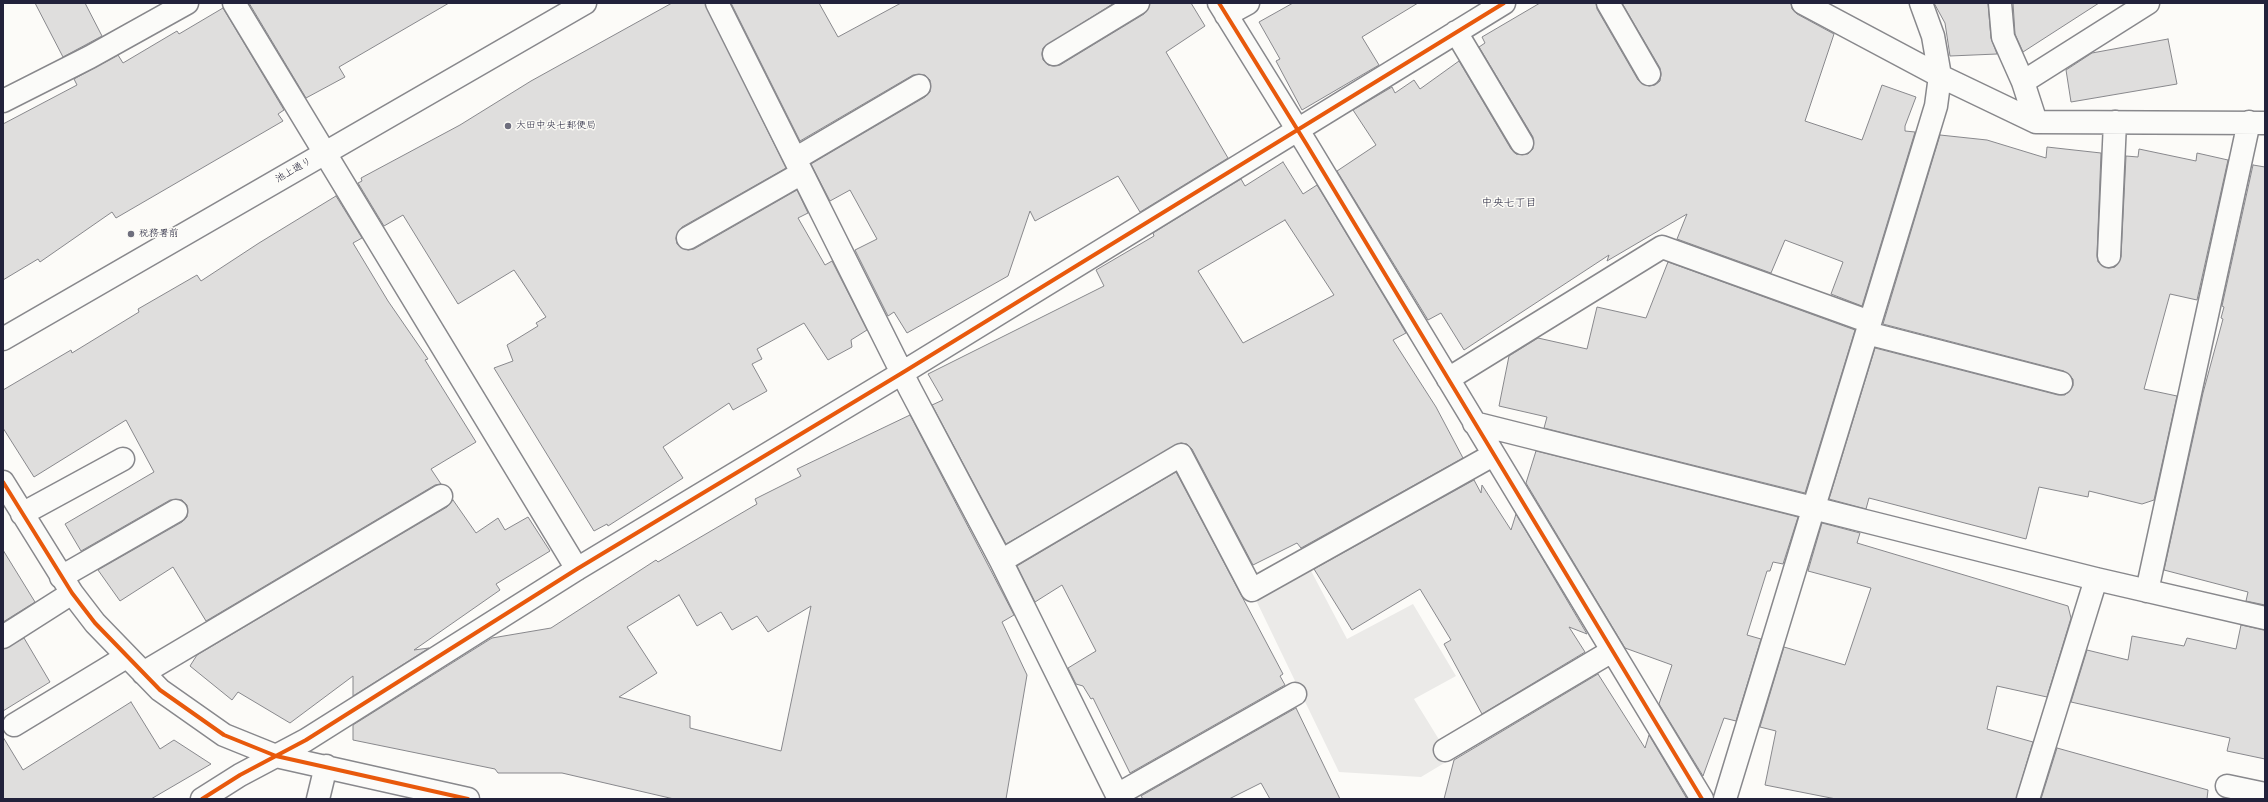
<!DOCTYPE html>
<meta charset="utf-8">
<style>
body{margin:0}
#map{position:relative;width:2268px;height:802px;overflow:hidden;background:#fcfbf8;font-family:Kalam,sans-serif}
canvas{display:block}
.frame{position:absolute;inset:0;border:4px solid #22223b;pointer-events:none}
</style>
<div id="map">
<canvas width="2268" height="802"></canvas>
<div class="frame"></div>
</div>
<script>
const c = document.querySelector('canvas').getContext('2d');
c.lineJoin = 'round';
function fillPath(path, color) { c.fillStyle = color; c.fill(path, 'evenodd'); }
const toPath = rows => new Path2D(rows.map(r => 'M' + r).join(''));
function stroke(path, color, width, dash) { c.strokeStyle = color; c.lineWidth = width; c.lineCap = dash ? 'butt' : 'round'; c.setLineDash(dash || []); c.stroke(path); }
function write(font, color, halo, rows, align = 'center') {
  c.font = font + ' Kalam,"Klee One",sans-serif'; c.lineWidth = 3; c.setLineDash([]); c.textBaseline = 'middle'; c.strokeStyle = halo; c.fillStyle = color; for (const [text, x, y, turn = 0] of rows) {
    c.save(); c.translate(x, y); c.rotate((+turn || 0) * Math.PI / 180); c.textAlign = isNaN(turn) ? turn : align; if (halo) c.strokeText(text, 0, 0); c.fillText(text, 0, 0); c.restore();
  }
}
const green = toPath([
 [1309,567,1347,639,1413,604,1456,676,1414,699,1451,759,1421,777,1339,772,1254,596]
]);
const building = toPath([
 [35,3,85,3,102,36,63,57,35,3],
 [249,3,449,3,339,67,345,77,306,98,249,3],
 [672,3,705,3,786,168,682,227,676,238,677,244,688,250,694,249,797,190,808,213,798,218,825,265,832,261,867,330,851,340,852,347,828,360,804,323,757,349,762,359,752,364,767,391,733,410,729,403,663,447,683,478,608,526,607,524,594,531,494,368,513,361,507,345,538,326,536,323,546,317,514,270,458,304,403,215,384,226,358,183,362,181,361,178,460,125,531,81,672,3],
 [731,3,819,3,838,37,901,3,1114,3,1043,48,1042,54,1043,60,1048,65,1054,66,1060,65,1144,14,1150,3,1191,3,1205,26,1166,52,1228,158,1140,212,1118,176,1035,221,1030,211,1008,276,907,333,894,312,888,316,855,250,877,239,850,190,830,201,811,164,925,97,930,92,930,80,925,75,913,75,800,141,731,3],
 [1293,3,1418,3,1362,37,1379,65,1302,110,1276,61,1280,59,1259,22,1293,3],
 [1540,3,1596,3,1597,9,1638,80,1649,86,1655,85,1660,81,1661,74,1660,68,1622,3,1791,3,1792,9,1797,14,1834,34,1805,121,1862,140,1882,85,1916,97,1905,126,1905,131,1915,132,1862,306,1831,294,1843,262,1785,240,1771,273,1677,239,1687,214,1607,261,1609,255,1464,350,1441,313,1428,320,1337,171,1376,145,1353,110,1392,87,1395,93,1414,80,1420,89,1459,61,1511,149,1516,154,1528,154,1533,149,1533,137,1479,47,1485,43,1482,37,1540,3],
 [1934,3,1988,3,1991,38,1997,54,1950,56,1945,23,1934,3],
 [2013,3,2099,3,2023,52,2015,34,2013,3],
 [223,8,284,110,278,114,283,121,116,218,112,212,40,262,38,259,3,280,3,124,77,85,74,79,118,55,123,63,177,31,179,34,223,8],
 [2168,39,2177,84,2071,102,2066,70,2092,53,2168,39],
 [1940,135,1987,140,2046,158,2047,147,2101,153,2097,255,2098,262,2108,268,2115,267,2121,257,2126,156,2138,157,2139,149,2196,161,2197,153,2228,160,2197,300,2170,294,2144,389,2177,396,2154,500,2142,504,2089,491,2088,497,2039,487,2026,539,1869,498,1866,509,1829,499,1875,348,2058,395,2065,395,2073,386,2073,379,2064,371,1883,324,1940,135],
 [1283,162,1303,194,1317,185,1406,333,1393,340,1436,407,1463,458,1301,548,1297,543,1253,565,1192,449,1187,444,1181,443,1006,544,932,405,943,400,928,374,1104,286,1096,270,1154,236,1153,233,1241,179,1245,186,1283,162],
 [1285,220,1334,295,1243,343,1198,271,1285,220],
 [2253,165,2265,167,2265,605,2246,601,2248,592,2164,570,2203,393,2223,319,2221,318,2224,307,2222,306,2253,165],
 [336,196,362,238,353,243,388,301,428,359,425,360,476,442,431,469,441,484,435,485,206,621,173,567,120,601,98,570,182,522,187,517,187,505,182,500,170,500,81,551,65,524,154,472,126,420,34,477,3,428,3,390,71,350,72,353,139,312,138,309,197,275,201,281,259,243,336,196],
 [1668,262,1855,330,1805,493,1544,428,1547,417,1499,406,1509,356,1538,338,1587,349,1597,307,1646,318,1668,262],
 [910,415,1014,615,1002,622,1027,675,1006,799,674,799,562,773,498,773,495,769,353,740,353,725,492,638,551,628,656,560,658,562,757,504,755,499,801,476,797,469,910,415],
 [679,595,697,626,721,612,732,630,757,616,768,632,811,606,781,751,690,728,690,716,619,697,657,673,627,627,679,595],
 [1536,451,1798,517,1783,564,1773,562,1770,571,1767,571,1747,635,1761,639,1736,721,1724,718,1703,776,1659,704,1672,665,1625,648,1526,483,1536,451],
 [1176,472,1283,674,1280,676,1285,685,1130,773,1093,698,1091,699,1083,686,1076,684,1068,668,1096,651,1062,585,1035,602,1017,566,1176,472],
 [1474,480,1481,493,1482,485,1511,530,1516,514,1587,634,1569,627,1585,652,1482,714,1444,644,1451,640,1420,589,1352,630,1314,569,1474,480],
 [453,500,476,533,498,518,505,530,528,517,550,551,496,584,500,590,414,650,429,648,353,696,353,676,290,723,238,692,232,700,190,666,197,655,447,507,453,500],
 [1822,523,1860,533,1857,543,2068,606,2071,618,2047,697,1997,686,1987,729,2033,742,2016,799,1836,799,1765,785,1776,731,1760,727,1784,647,1845,665,1871,588,1808,571,1822,523],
 [3,550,35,602,3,622,3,550],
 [2241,625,2265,630,2265,759,2227,751,2230,738,2071,702,2087,650,2128,660,2132,636,2184,646,2187,638,2236,649,2241,625],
 [24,638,50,682,3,711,3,649,24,638],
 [1598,674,1645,748,1649,735,1687,799,1444,799,1454,760,1598,674],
 [131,702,160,749,174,740,211,764,151,799,3,799,3,737,23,770,131,702],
 [1296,708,1340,799,1270,799,1261,783,1229,799,1143,799,1141,796,1296,708],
 [2057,748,2208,790,2207,799,2041,799,2057,748]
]);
const minor = toPath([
 [234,3,577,569],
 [717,3,910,389,1001,561,1119,799],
 [1219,3,1307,145,1702,799],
 [1608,3,1649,74],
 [1803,3,1940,76,2036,122,2265,123],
 [2000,3,2003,37,2023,82,2036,122],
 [1226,15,1248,3],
 [1456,32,1522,143],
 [1054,54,1138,3],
 [2023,82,2148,3],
 [3,101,90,57,187,3],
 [795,159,919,86],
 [688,238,802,173],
 [2109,256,2115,122],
 [1867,333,2061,383],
 [1448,379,1662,247,1870,322],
 [1474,423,2096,579,2265,618],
 [3,482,72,593,95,623,160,690,224,735,276,756,468,799],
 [22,514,123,459],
 [1001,561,1181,455,1252,590,1493,455],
 [61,577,176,511],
 [2147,591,2249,122],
 [3,637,72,593],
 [143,673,441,496],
 [14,725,126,657],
 [1445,750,1612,651],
 [2227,786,2265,794],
 [1117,795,1295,694],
 [202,799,240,775,306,740,577,569,902,373,1504,3],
 [318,799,326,766],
 [1725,799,1936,106,1940,76,1933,36,1921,3],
 [2028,799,2096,579]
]);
const major = toPath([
 [3,339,585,3]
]);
const cycleway = toPath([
 [1219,3,1307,145,1702,799],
 [3,482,72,593,95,623,160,690,224,735,276,756,468,799],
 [202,799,240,775,306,740,577,569,902,373,1504,3]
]);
const markers = [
 [508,126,4,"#6e6e7d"],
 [131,234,4,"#6e6e7d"]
];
const poiNames = [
 ["大田中央七郵便局",516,126],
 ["税務署前",139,234]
];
const streetNames = [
 ["池上通り",294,171,-30]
];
const neighbourhoodNames = [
 ["中央七丁目",1509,204]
];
fillPath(green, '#ebeae8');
fillPath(building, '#dfdedd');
stroke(building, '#88888c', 1);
stroke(minor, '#88888c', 25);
stroke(major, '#88888c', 25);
stroke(minor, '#fbfbf9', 22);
stroke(major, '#fbfbf9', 22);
stroke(cycleway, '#e8590c', 4);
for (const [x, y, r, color] of markers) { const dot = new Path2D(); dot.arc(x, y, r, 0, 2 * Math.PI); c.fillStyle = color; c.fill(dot); stroke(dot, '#fdfcf7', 1.5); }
write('10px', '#22223b', '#fdfcf7', poiNames, 'left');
write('10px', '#22223b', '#fdfcf7', streetNames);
write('11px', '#22223b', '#fdfcf7', neighbourhoodNames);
</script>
